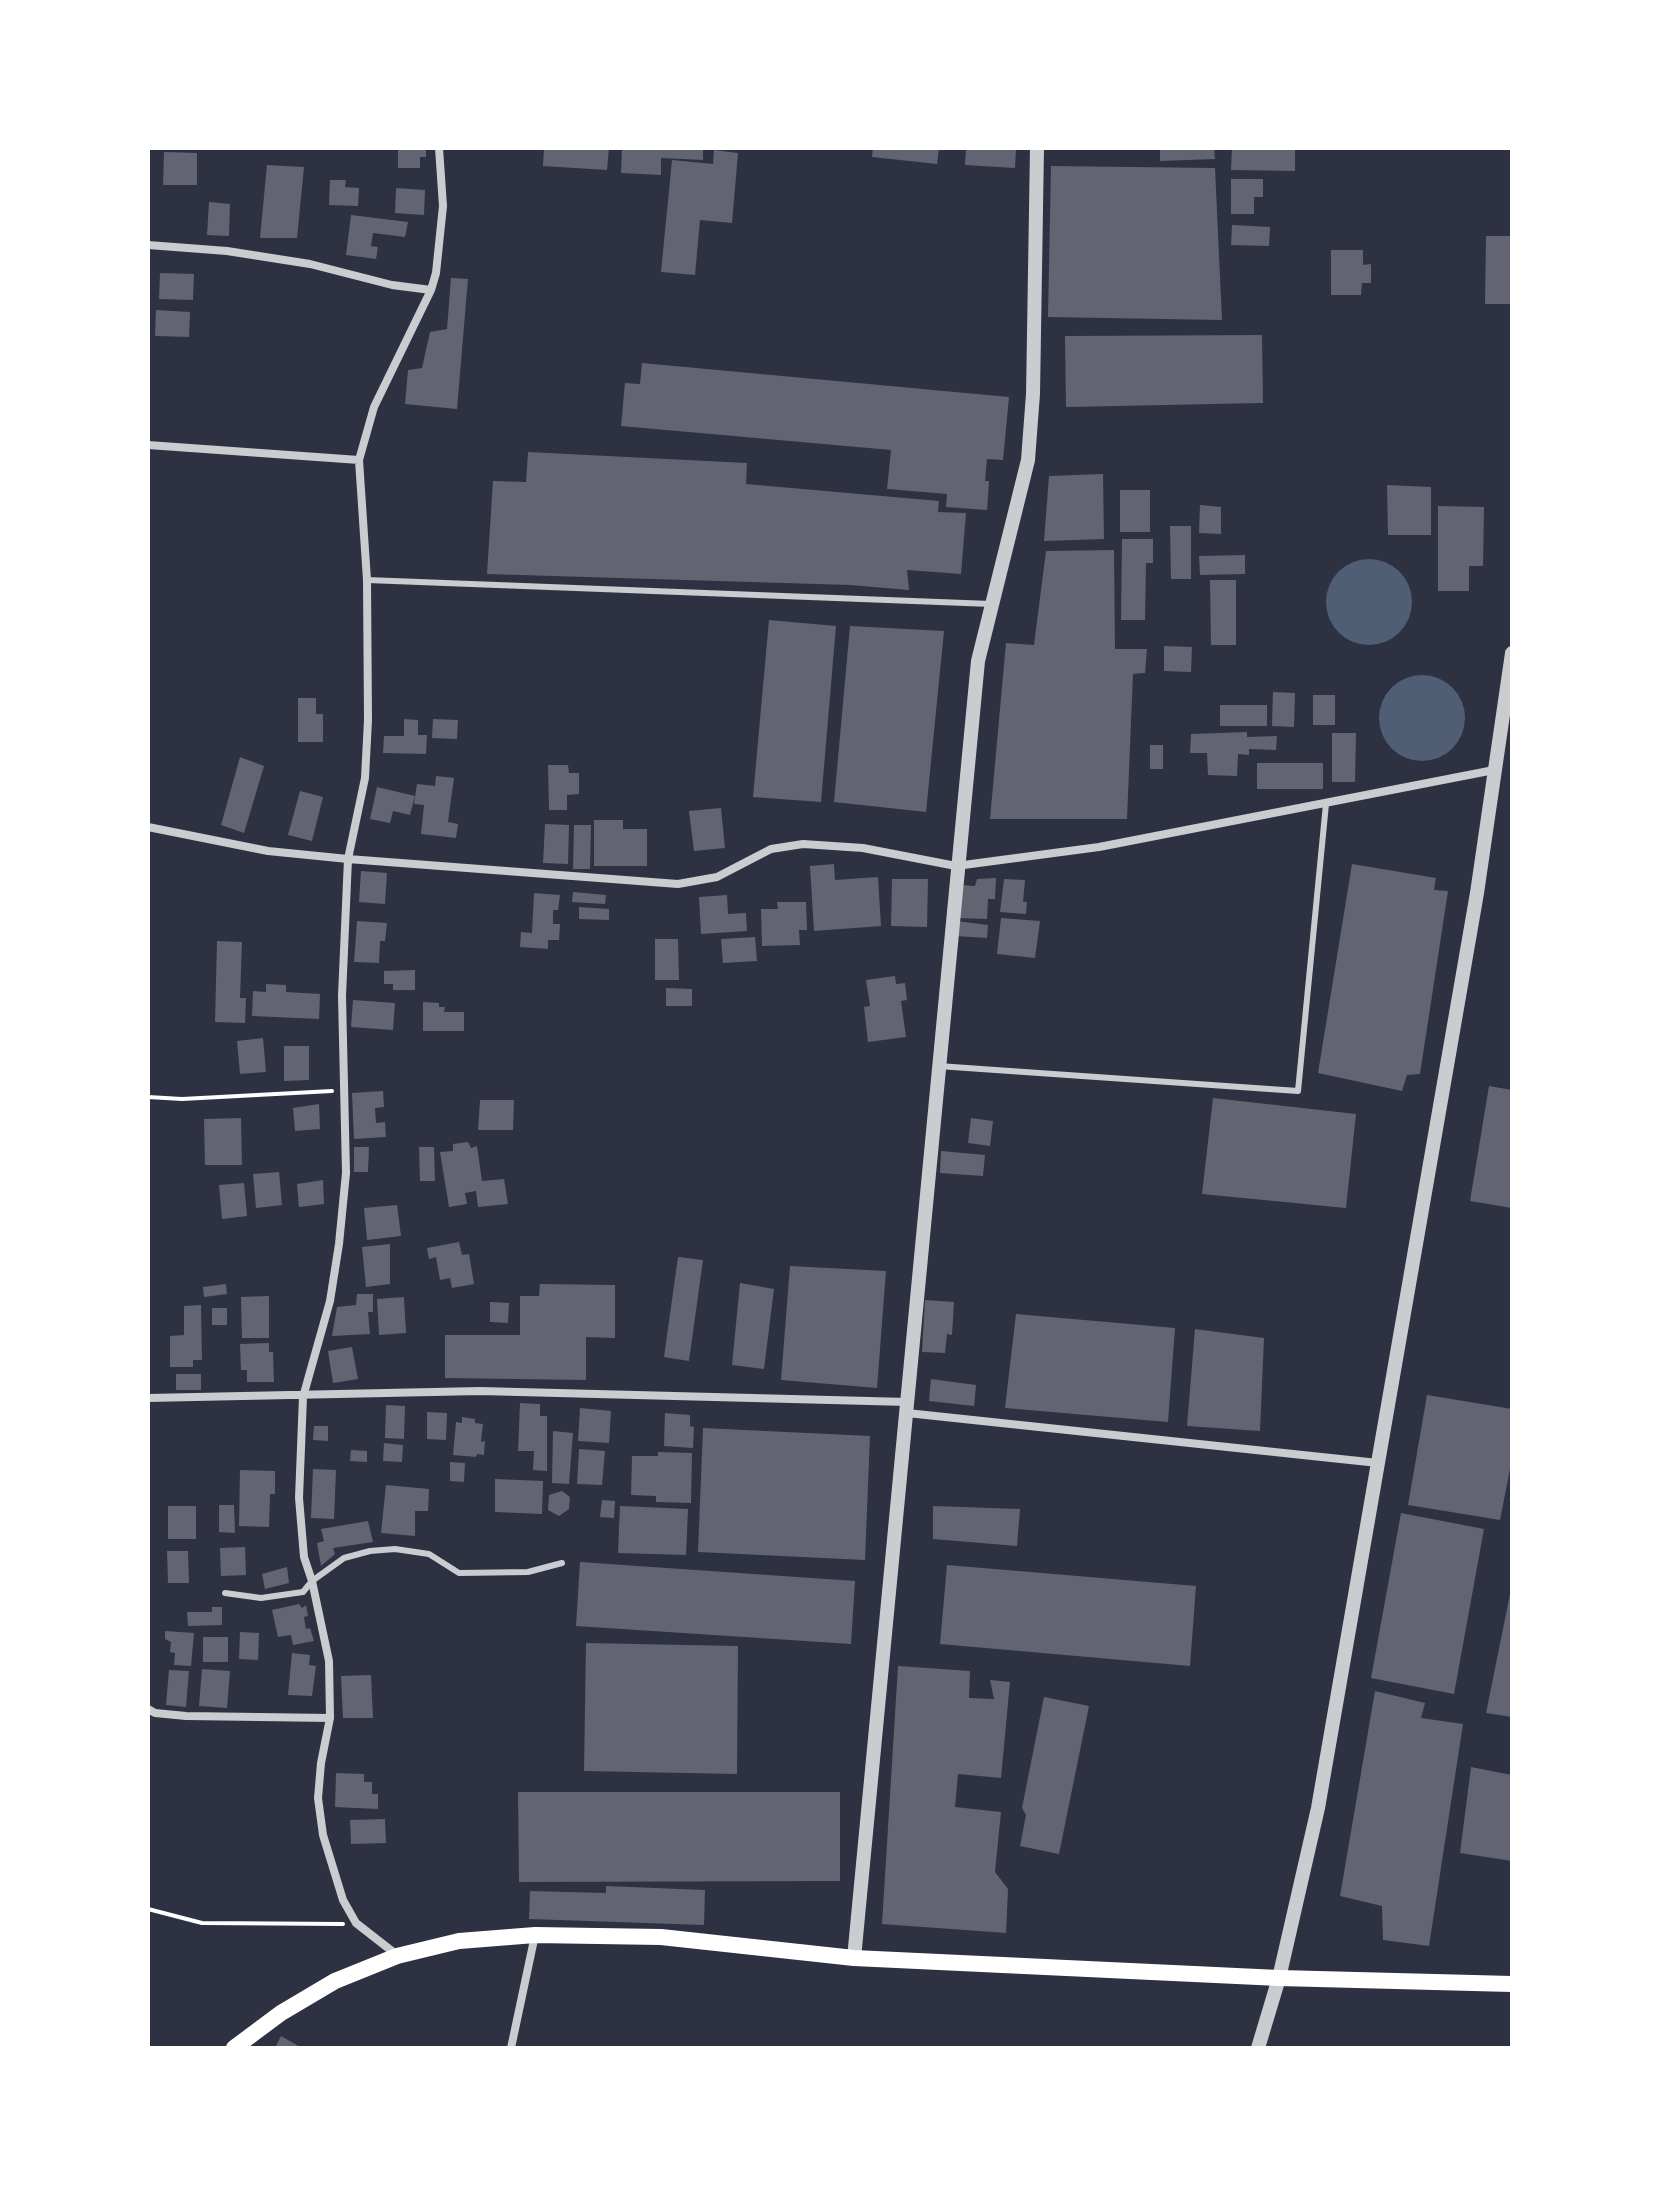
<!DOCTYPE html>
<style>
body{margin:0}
#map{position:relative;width:1660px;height:2196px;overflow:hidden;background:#2d3142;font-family:"Roboto Condensed",sans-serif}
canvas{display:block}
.frame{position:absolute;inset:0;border:150px solid #fff;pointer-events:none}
</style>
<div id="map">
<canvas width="1660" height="2196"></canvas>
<div class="frame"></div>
</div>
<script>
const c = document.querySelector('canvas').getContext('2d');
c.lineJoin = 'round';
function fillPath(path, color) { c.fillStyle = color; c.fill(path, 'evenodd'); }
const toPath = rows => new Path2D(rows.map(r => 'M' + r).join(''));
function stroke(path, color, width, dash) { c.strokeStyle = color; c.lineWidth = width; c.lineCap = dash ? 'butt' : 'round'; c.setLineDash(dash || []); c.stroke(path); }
const water = toPath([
 '1326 602a43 43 0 1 1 86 0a43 43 0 1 1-86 0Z',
 '1379 718a43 43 0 1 1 86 0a43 43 0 1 1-86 0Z'
]);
const building = toPath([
 [398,148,426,148,426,157,420,157,420,168,398,168],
 [544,148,609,148,607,170,543,166],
 [622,148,703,148,703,160,661,158,661,175,621,173],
 [873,148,939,148,937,164,872,157],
 [966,148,1016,148,1015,168,965,165],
 [1160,148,1214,148,1215,159,1160,161],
 [1232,148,1295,148,1295,171,1231,170],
 [714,150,738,153,732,223,700,220,695,275,661,272,672,160,713,164],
 [164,152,197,153,197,185,163,185],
 [267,165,304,167,297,238,260,238],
 [1051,166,1215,168,1222,320,1048,317],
 [1231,179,1263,179,1263,197,1254,197,1254,214,1231,214],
 [330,180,346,180,345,187,359,188,358,206,329,205],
 [396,188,425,190,424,215,395,213],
 [209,202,230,204,229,236,207,235],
 [351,215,408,222,405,237,373,233,371,246,378,247,376,259,346,255],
 [1232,225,1270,227,1269,246,1231,245],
 [1486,236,1512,236,1512,304,1485,304],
 [1331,250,1363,250,1363,265,1371,264,1371,283,1362,283,1361,295,1331,295],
 [160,273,194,274,193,300,159,299],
 [451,278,468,279,457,409,405,404,408,370,422,368,430,332,447,329],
 [156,310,190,312,189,337,155,336],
 [1262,335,1263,403,1066,407,1065,336],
 [642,363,1009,397,1003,460,987,459,985,481,989,481,987,510,946,507,947,494,887,489,891,450,621,426,625,383,640,384],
 [528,452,747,463,746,484,939,501,938,512,966,513,961,574,907,570,909,590,850,585,487,574,493,481,526,482],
 [1103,474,1104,539,1044,541,1049,476],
 [1387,485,1431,487,1431,535,1388,535],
 [1120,490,1150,490,1150,532,1120,532],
 [1200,505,1221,507,1221,534,1199,533],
 [1438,506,1484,507,1483,566,1469,566,1469,591,1438,591],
 [1170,526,1191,526,1191,579,1171,579],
 [1122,539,1153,539,1153,563,1146,563,1145,620,1121,620],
 [1114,550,1115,649,1147,649,1145,673,1133,674,1127,819,990,819,1006,643,1034,645,1046,551],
 [1245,555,1245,574,1200,575,1199,556],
 [1210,580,1236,580,1236,645,1211,645],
 [769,620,836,626,821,802,753,797],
 [850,626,944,631,926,812,834,802],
 [1164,646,1192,647,1191,672,1164,671],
 [1273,692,1295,693,1294,727,1272,726],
 [1313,695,1335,695,1335,725,1313,725],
 [298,698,316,698,316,714,323,714,323,742,298,742],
 [1220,705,1267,705,1267,726,1220,726],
 [404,719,418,720,418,735,427,735,426,754,383,753,384,736,404,736],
 [433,719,458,720,457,739,432,738],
 [1247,732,1247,737,1277,736,1276,750,1249,749,1249,755,1238,754,1237,776,1208,775,1207,753,1190,753,1191,734],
 [1332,733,1356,733,1355,782,1332,782],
 [1150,745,1163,745,1163,769,1150,769],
 [240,757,264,766,244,833,221,825],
 [1257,763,1323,763,1323,789,1257,789],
 [548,765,568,765,569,773,579,773,579,794,567,795,567,810,549,810],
 [436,776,454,778,448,822,458,824,456,838,421,834,424,805,414,804,417,784,435,786],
 [377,787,415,796,410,815,393,811,390,823,370,819],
 [300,791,323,797,312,841,288,835],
 [721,808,725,848,694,851,689,811],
 [594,820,623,820,623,829,647,829,647,866,594,866],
 [545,824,569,825,568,864,543,863],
 [574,825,591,825,590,869,573,869],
 [834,864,835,880,878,877,881,926,814,931,810,866],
 [1352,864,1436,878,1434,890,1448,891,1420,1074,1407,1075,1402,1091,1318,1073],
 [361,871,387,873,385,904,359,902],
 [996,878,995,899,988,899,987,919,957,918,961,885,975,886,977,879],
 [892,879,928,879,927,927,891,926],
 [1004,879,1025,880,1023,902,1027,902,1026,914,1000,912],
 [573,892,606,895,605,904,572,902],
 [534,893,560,895,558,910,553,910,553,924,560,924,559,940,548,940,548,949,520,947,521,932,532,933],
 [727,895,728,914,746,913,747,931,701,934,699,897],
 [777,902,806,902,807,930,799,930,800,945,762,946,761,909,778,909],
 [579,907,609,909,609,920,579,919],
 [1001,918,1040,921,1035,958,997,954],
 [357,921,387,923,385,941,380,941,379,963,354,962],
 [957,921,988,925,987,938,955,936],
 [755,937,757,961,723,963,721,939],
 [655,939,678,939,679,980,655,980],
 [217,941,242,942,240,998,246,998,245,1023,215,1022],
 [415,970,415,990,393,990,393,984,384,984,384,971],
 [895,976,896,984,905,983,907,1000,901,1001,906,1037,868,1042,864,1007,870,1006,866,980],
 [266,984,286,985,286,992,320,994,319,1019,252,1016,253,991,266,992],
 [666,988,692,989,692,1006,666,1006],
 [353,1000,395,1003,393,1030,351,1027],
 [423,1002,439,1003,439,1007,445,1007,444,1012,464,1012,464,1031,423,1031],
 [263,1038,266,1072,240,1074,237,1041],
 [284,1046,309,1046,309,1080,284,1081],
 [1489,1086,1512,1090,1512,1208,1470,1201],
 [383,1091,384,1107,375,1108,376,1123,385,1122,386,1137,354,1139,352,1093],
 [1213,1098,1356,1114,1346,1208,1202,1194],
 [480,1100,514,1100,513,1130,478,1130],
 [319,1104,320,1129,295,1131,293,1108],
 [241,1118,242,1165,205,1165,204,1119],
 [971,1118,993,1121,990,1146,968,1143],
 [468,1142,471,1148,477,1146,482,1181,504,1179,508,1204,478,1207,476,1191,465,1193,467,1204,449,1207,440,1152,453,1151,453,1144],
 [354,1147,369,1147,368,1172,354,1172],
 [419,1147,434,1147,435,1181,420,1181],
 [941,1151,985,1155,983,1176,940,1173],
 [279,1172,282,1205,256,1208,253,1174],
 [323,1180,324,1204,299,1207,297,1184],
 [244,1183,247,1216,222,1219,219,1185],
 [397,1205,401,1236,367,1240,364,1208],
 [459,1242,462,1255,469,1254,474,1284,452,1288,450,1278,440,1280,436,1257,429,1259,427,1248],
 [390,1244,390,1284,366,1287,362,1247],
 [678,1257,703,1260,689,1361,664,1357],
 [790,1266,886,1271,877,1388,781,1380],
 [740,1283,774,1289,764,1369,732,1365],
 [226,1284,227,1294,204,1297,203,1287],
 [540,1284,615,1285,615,1338,586,1337,586,1380,445,1378,445,1335,520,1335,520,1296,539,1296],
 [357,1294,373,1294,373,1312,368,1312,370,1334,332,1336,337,1307,356,1305],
 [269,1296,269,1338,242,1338,241,1297],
 [404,1297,406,1333,379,1335,377,1299],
 [925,1300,954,1302,952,1335,947,1334,945,1353,922,1352],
 [490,1302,509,1303,508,1323,490,1322],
 [201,1305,202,1360,193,1360,193,1367,170,1367,170,1336,184,1335,184,1306],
 [212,1308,227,1308,227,1325,212,1325],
 [1016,1314,1175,1328,1168,1422,1005,1408],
 [1195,1329,1264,1338,1260,1431,1187,1426],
 [269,1343,269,1352,273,1352,274,1382,247,1382,247,1370,241,1370,240,1344],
 [352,1347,358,1379,333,1383,328,1351],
 [176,1374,201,1374,201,1390,176,1390],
 [931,1379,976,1385,974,1406,929,1401],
 [1427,1395,1512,1409,1512,1459,1500,1520,1408,1505],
 [520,1403,540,1404,540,1416,547,1416,547,1471,533,1470,534,1451,518,1451],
 [386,1405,405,1406,404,1439,385,1438],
 [580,1408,611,1411,609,1443,578,1441],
 [427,1412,447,1413,446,1440,427,1439],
 [665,1413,690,1415,690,1426,694,1427,693,1448,664,1446],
 [462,1417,475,1419,475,1423,483,1424,481,1442,485,1441,484,1455,477,1454,476,1457,453,1455,456,1422,462,1423],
 [314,1426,328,1426,328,1441,313,1440],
 [703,1428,870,1436,865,1560,698,1552],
 [553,1431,573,1433,569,1484,552,1483],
 [384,1443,403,1445,402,1462,383,1461],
 [579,1449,605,1451,602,1485,577,1484],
 [351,1450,367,1451,367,1462,350,1461],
 [658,1452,692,1453,691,1503,656,1502,656,1496,631,1495,632,1456,658,1456],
 [450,1462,465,1463,464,1482,450,1481],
 [313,1469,336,1470,334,1519,311,1518],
 [240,1470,275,1471,275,1494,270,1494,269,1527,239,1526],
 [495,1479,543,1481,542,1514,495,1512],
 [386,1485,429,1489,428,1511,415,1511,415,1536,381,1533],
 [562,1491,570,1497,569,1509,559,1516,548,1510,549,1495],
 [602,1500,615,1501,614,1518,600,1517],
 [219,1505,234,1505,235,1533,219,1532],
 [168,1506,196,1506,196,1539,168,1539],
 [620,1506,688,1509,686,1555,618,1553],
 [933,1506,1020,1509,1017,1546,933,1539],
 [1401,1513,1484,1529,1454,1694,1371,1678],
 [368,1521,373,1542,333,1548,335,1554,321,1566,317,1543,324,1541,321,1529],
 [245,1547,246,1575,221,1576,220,1548],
 [167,1551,188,1551,189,1583,168,1583],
 [580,1562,855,1581,851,1644,576,1626],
 [947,1565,1196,1586,1190,1666,940,1644],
 [287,1567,289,1583,265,1589,262,1574],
 [1511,1589,1512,1589,1512,1717,1486,1713],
 [299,1604,302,1608,306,1605,308,1616,304,1617,306,1629,310,1628,314,1641,293,1645,291,1635,278,1637,272,1610],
 [212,1607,222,1607,222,1625,188,1626,187,1612,212,1612],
 [165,1631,194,1633,191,1666,174,1665,175,1653,170,1652,171,1642,165,1639],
 [240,1632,259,1633,258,1660,239,1659],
 [203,1637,228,1637,228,1662,203,1662],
 [586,1643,738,1646,737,1774,584,1771],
 [292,1653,310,1655,309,1665,316,1666,312,1696,288,1695],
 [898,1666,970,1671,969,1698,994,1699,990,1680,1010,1682,1001,1778,958,1774,955,1807,1001,1812,995,1872,1008,1889,1006,1933,882,1924],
 [202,1669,230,1671,227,1708,199,1706],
 [169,1670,189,1671,186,1707,166,1705],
 [371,1675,373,1718,343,1718,341,1676],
 [1375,1691,1425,1703,1421,1718,1463,1724,1429,1946,1383,1940,1382,1906,1340,1896],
 [1044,1697,1089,1706,1059,1854,1020,1846,1026,1815,1022,1808],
 [1471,1767,1512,1775,1512,1861,1460,1853],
 [336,1773,364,1774,364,1782,372,1782,372,1794,378,1794,378,1809,335,1807],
 [518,1792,840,1792,840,1881,519,1882],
 [385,1819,386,1843,351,1844,350,1820],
 [606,1886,705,1890,704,1925,529,1919,530,1891,606,1893],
 [281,2036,302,2048,275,2048]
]);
const path = toPath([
 [148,1097,182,1099,332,1091],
 [148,1909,202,1923,343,1924]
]);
const service = toPath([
 [367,580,991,604],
 [938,1066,1298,1091,1326,804],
 [225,1593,261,1598,303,1592,312,1581,344,1558,370,1551,395,1549,429,1554,459,1573,528,1572,562,1563]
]);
const minor = toPath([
 [148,245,227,251,310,264,392,285,431,290],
 [148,445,359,460],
 [148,827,268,851,348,859,365,778,368,720,367,580,359,460,374,407,431,290,436,273,443,206,439,148],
 [148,1398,480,1391,908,1402],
 [907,1413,1378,1463],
 [148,1709,155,1713,186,1716,330,1718],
 [397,1955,356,1923,343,1900,323,1835,318,1798,321,1763,330,1718,329,1661,312,1581,304,1557,299,1498,303,1397,330,1301,339,1244,346,1173,342,996,348,859,678,884,717,877,771,849,803,844,863,848,956,866,1099,847,1494,770],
 [511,2048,535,1935]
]);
const tertiary = toPath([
 [854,1958,978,661,1028,460,1033,394,1037,148],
 [1258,2048,1279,1978,1318,1808,1477,893,1512,653]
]);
const secondary = toPath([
 [234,2048,281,2013,335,1981,397,1956,459,1941,535,1935,661,1937,854,1958,1279,1978,1512,1984]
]);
fillPath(water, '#4f5d75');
fillPath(building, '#626471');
stroke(path, '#fff', 4);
stroke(service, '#caccd0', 6);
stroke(minor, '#caccd0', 8);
stroke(tertiary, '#caccd0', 14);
stroke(secondary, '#fff', 16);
</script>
